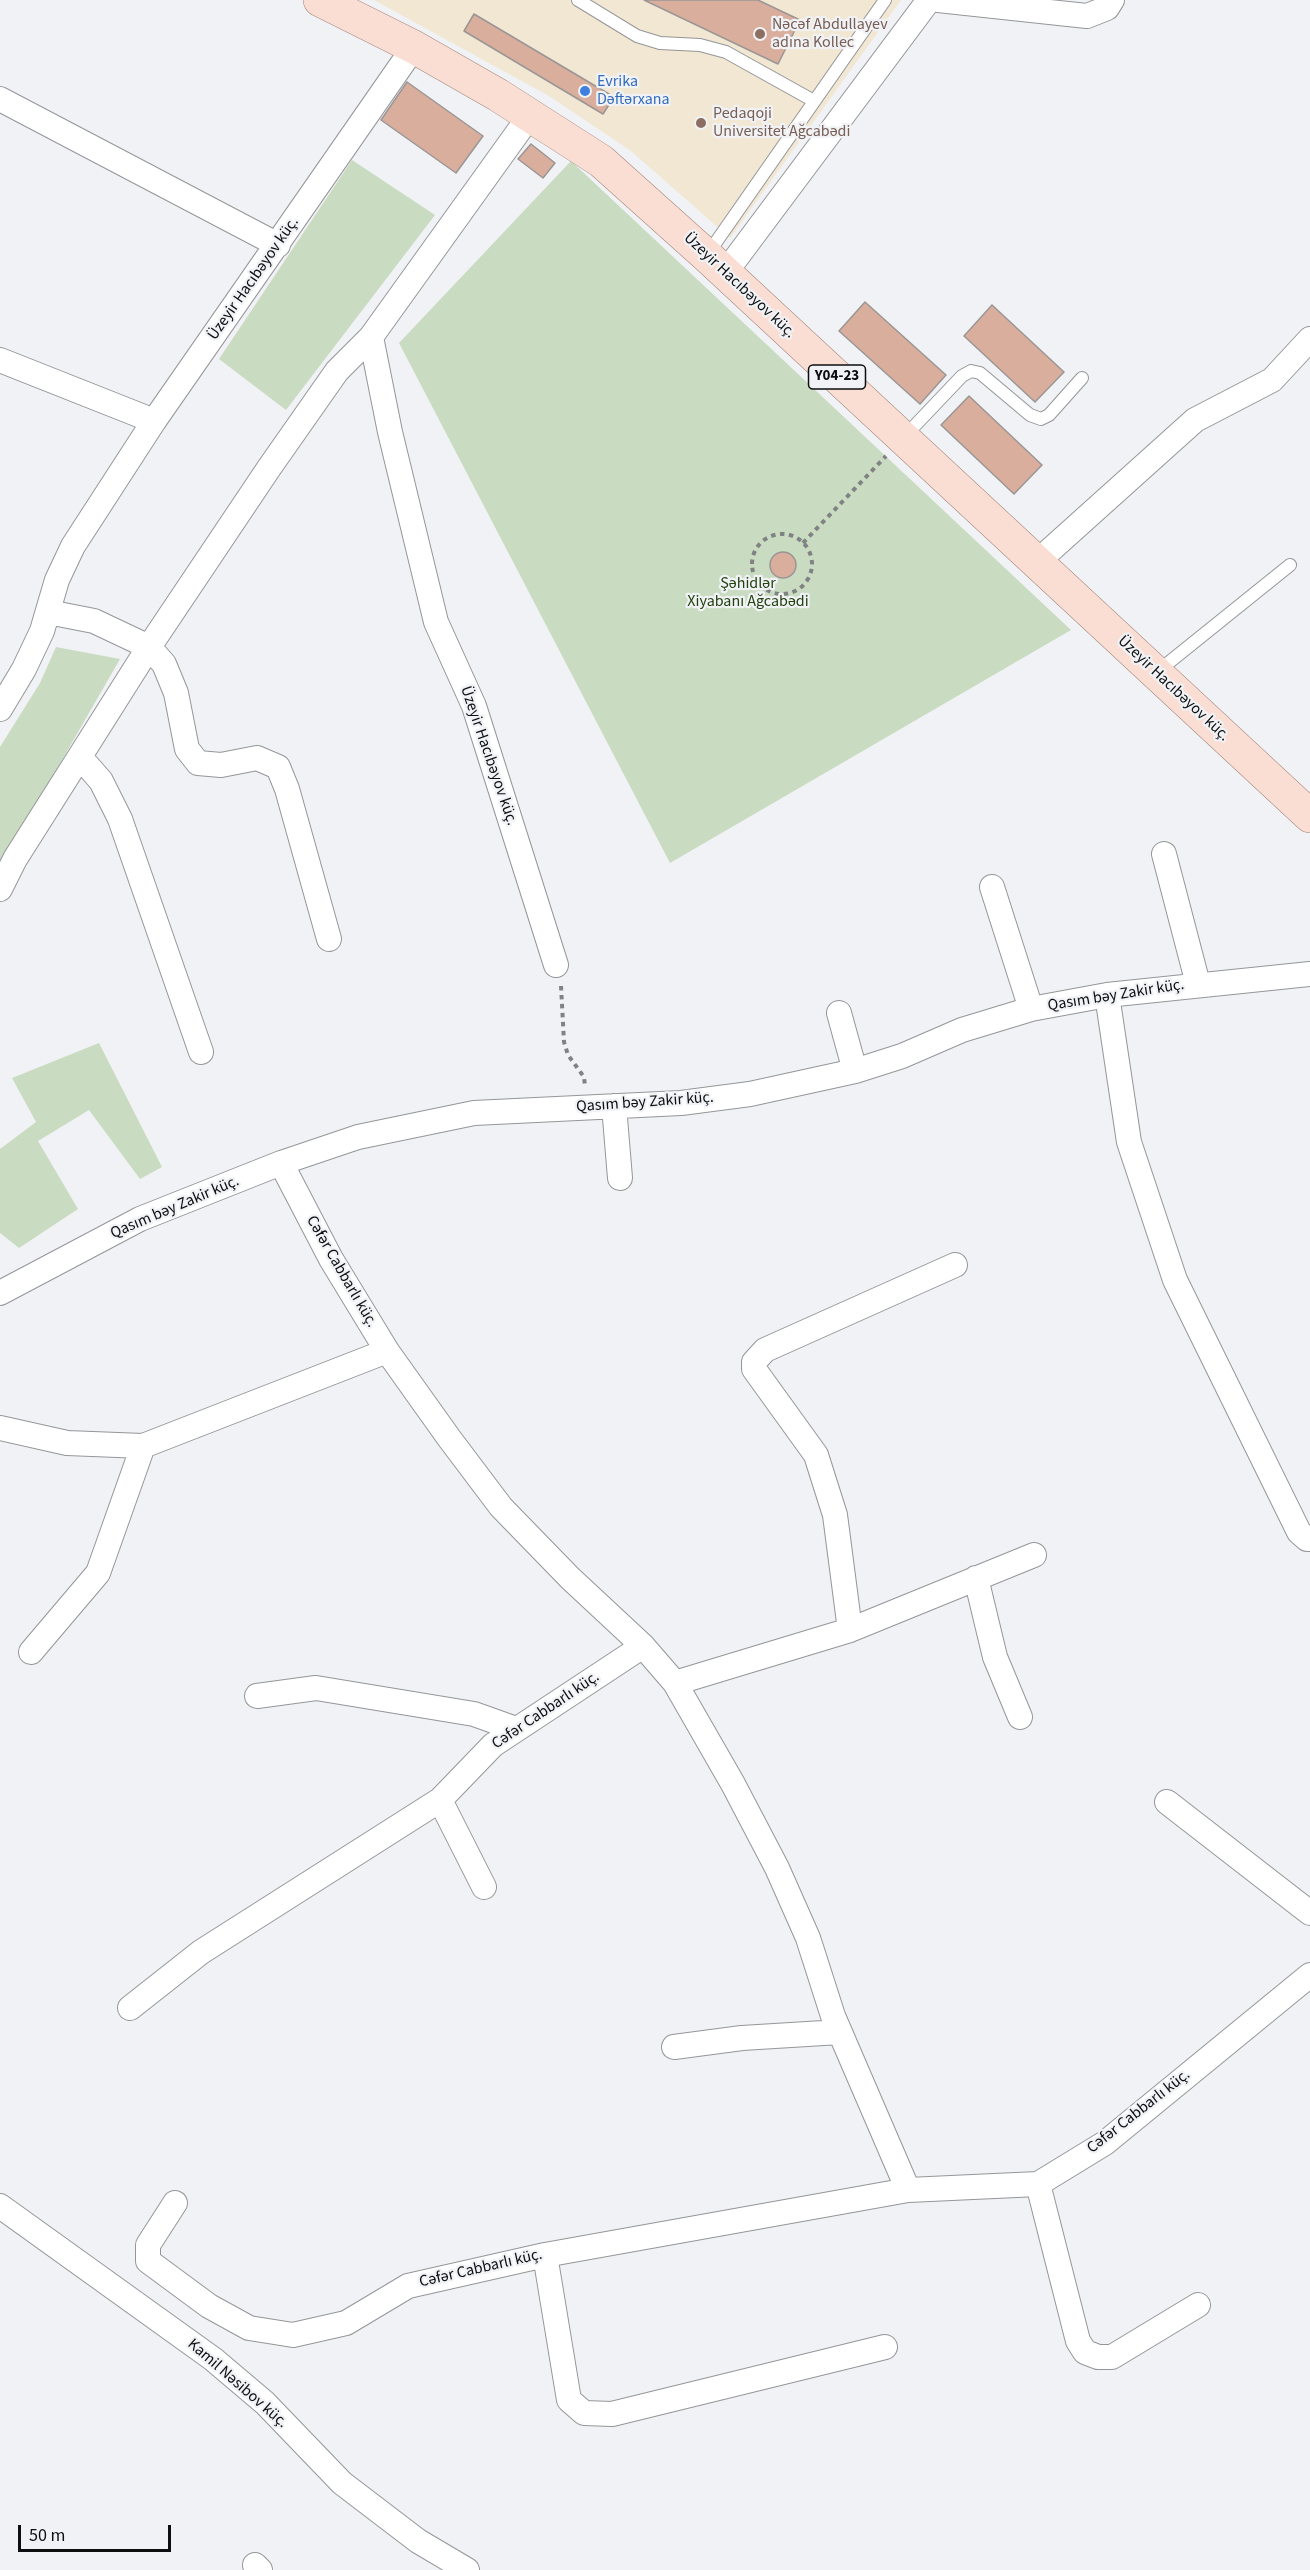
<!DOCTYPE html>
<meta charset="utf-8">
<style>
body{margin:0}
#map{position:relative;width:1310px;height:2570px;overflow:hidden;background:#f0f2f5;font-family:"Source Sans 3",sans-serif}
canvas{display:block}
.scale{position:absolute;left:18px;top:2525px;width:153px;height:27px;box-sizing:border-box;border:3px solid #0d0e0f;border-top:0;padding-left:8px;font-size:18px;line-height:21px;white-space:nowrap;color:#0d0e0f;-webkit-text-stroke:4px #f0f2f5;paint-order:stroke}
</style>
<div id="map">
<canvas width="1310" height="2570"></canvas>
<div class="scale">50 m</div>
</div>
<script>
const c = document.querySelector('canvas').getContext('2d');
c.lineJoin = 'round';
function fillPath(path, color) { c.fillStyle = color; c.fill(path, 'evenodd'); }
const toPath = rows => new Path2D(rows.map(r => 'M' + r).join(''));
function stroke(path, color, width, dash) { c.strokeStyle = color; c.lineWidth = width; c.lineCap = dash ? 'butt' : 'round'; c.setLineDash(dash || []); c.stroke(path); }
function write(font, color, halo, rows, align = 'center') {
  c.font = font + ' "Source Sans 3",sans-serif'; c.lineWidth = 4.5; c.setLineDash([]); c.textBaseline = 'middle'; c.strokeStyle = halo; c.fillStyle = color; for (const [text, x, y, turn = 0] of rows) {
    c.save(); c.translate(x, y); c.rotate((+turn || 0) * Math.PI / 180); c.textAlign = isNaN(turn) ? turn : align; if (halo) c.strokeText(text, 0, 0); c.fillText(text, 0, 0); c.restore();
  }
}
const education = toPath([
 [374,0,901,0,730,238,631,151,549,96]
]);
const green = toPath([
 [352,160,435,215,286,410,219,359],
 [571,161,1071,630,670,863,399,343],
 [56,647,120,659,0,868,0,747,40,683],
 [99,1043,162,1167,140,1179,89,1110,38,1141,78,1209,19,1248,0,1233,0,1149,36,1122,12,1078]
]);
const building = toPath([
 [644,0,758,0,800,20,778,64,644,0],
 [474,14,614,97,603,114,464,31,474,14],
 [407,82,483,136,456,173,381,120,407,82],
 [531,144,555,163,543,178,518,159,531,144],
 [865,302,946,375,920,404,839,331,865,302],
 [992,305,1064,372,1035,402,964,336,992,305],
 [969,396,1042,465,1014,494,941,425,969,396],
 '770 565a13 13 0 1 1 26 0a13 13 0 1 1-26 0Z'
]);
const path = toPath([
 '752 564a30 30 0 1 1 60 0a30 30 0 1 1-60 0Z',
 [803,543,886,456],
 [561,986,564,1042,568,1055,584,1077,585,1086]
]);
const service = toPath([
 [578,0,637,36,660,43,700,45,726,52,814,101],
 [707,255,885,0],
 [904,437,962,376,971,371,980,373,1030,415,1041,419,1049,415,1082,378],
 [1157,672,1290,565]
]);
const minor = toPath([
 [938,0,1087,16,1107,8,1112,0],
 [0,99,278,245],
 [725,273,929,0],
 [371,337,390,432,436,622,474,706,556,965],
 [0,360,154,421],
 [1037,562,1195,420,1272,380,1310,339],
 [48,612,94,621,149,647,164,664,176,693,187,749,198,763,221,765,257,758,278,767,287,789,329,939],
 [0,709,24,669,42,631,57,580,73,546,154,421,414,47],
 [80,757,101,781,120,819,201,1052],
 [1164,854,1198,984],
 [992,887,1031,1009],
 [0,889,15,859,149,647,269,468,337,371,371,337,531,114],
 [1107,995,1129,1142,1175,1280,1299,1532,1307,1539,1310,1539],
 [839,1013,855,1071],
 [614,1106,620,1178],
 [281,1163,331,1259,387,1351,449,1438,501,1507,570,1578,643,1646,675,1683,733,1784,777,1868,808,1938,833,2016,908,2190],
 [0,1293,140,1219,281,1163,358,1137,474,1113,681,1103,750,1094,855,1071,902,1056,962,1030,1031,1009,1107,995,1310,974],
 [0,1428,67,1443,143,1446,387,1351],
 [976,1578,995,1657,1020,1717],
 [850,1630,835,1515,816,1455,754,1369,754,1362,765,1350,955,1265],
 [31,1652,98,1573,143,1446],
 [675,1683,850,1630,1034,1555],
 [257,1696,316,1688,474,1714,516,1729],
 [440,1800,484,1887],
 [1167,1802,1310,1913],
 [130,2008,201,1952,440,1800,493,1745,643,1646],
 [674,2047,742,2038,840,2032],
 [1038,2184,1078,2341,1085,2352,1098,2357,1112,2357,1198,2305],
 [175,2203,148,2245,148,2261,209,2306,249,2328,293,2335,346,2323,408,2286,545,2255,908,2190,1038,2184,1105,2143,1310,1975],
 [0,2206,213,2359,265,2403,342,2483,418,2541,467,2570],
 [545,2255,569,2400,584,2413,612,2414,885,2347],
 [255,2565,260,2570]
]);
const primary = toPath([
 [320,0,414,47,498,95,601,161,707,256,1310,816]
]);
const markers = [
 [760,34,6,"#8d6e63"],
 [585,91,6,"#3f7fe0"],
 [701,123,6,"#8d6e63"]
];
const shields = [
 [837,377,57]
];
const shieldNames = [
 ["Y04-23",837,377]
];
const educationNames = [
 ["Nəcəf Abdullayev",772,25],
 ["adına Kollec",772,43],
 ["Pedaqoji",713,114],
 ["Universitet Ağcabədi",713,132]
];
const shopNames = [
 ["Evrika",597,82],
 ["Dəftərxana",597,100]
];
const streetNames = [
 ["Üzeyir Hacıbəyov küç.",254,279,-55],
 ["Üzeyir Hacıbəyov küç.",739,286,43],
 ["Üzeyir Hacıbəyov küç.",1173,689,43],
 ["Üzeyir Hacıbəyov küç.",488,756,71],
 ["Qasım bəy Zakir küç.",1116,996,-9],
 ["Qasım bəy Zakir küç.",645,1103,-4],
 ["Qasım bəy Zakir küç.",175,1208,-23],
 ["Cəfər Cabbarlı küç.",341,1272,60],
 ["Cəfər Cabbarlı küç.",546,1711,-34],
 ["Cəfər Cabbarlı küç.",1139,2112,-38],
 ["Cəfər Cabbarlı küç.",481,2269,-13],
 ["Kamil Nəsibov küç.",237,2384,41]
];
const parkNames = [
 ["Şəhidlər",748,584],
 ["Xiyabanı Ağcabədi",748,602]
];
fillPath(education, '#f1e7d2');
fillPath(green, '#c9dcc1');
fillPath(building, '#daae9d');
stroke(building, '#9a9695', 1.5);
stroke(service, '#949699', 14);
stroke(minor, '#949699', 26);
stroke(primary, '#a4877d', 34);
stroke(path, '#808284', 4, [4.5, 4.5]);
stroke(service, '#fff', 12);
stroke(minor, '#fff', 24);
stroke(primary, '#faded4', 33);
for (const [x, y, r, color] of markers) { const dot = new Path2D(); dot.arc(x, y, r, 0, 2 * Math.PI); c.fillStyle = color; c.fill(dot); stroke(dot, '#f0f2f5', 2); }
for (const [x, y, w] of shields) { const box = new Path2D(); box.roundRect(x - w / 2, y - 12, w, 24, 4.5); c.fillStyle = '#f0f2f5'; c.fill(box); stroke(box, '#0d0e0f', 1.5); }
write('bold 15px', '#0d0e0f', null, shieldNames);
write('16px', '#785e54', '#f0f2f5', educationNames, 'left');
write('16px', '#366cbe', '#f0f2f5', shopNames, 'left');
write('16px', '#0d0e0f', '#f0f2f5', streetNames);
write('16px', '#22420e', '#f0f2f5', parkNames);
</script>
